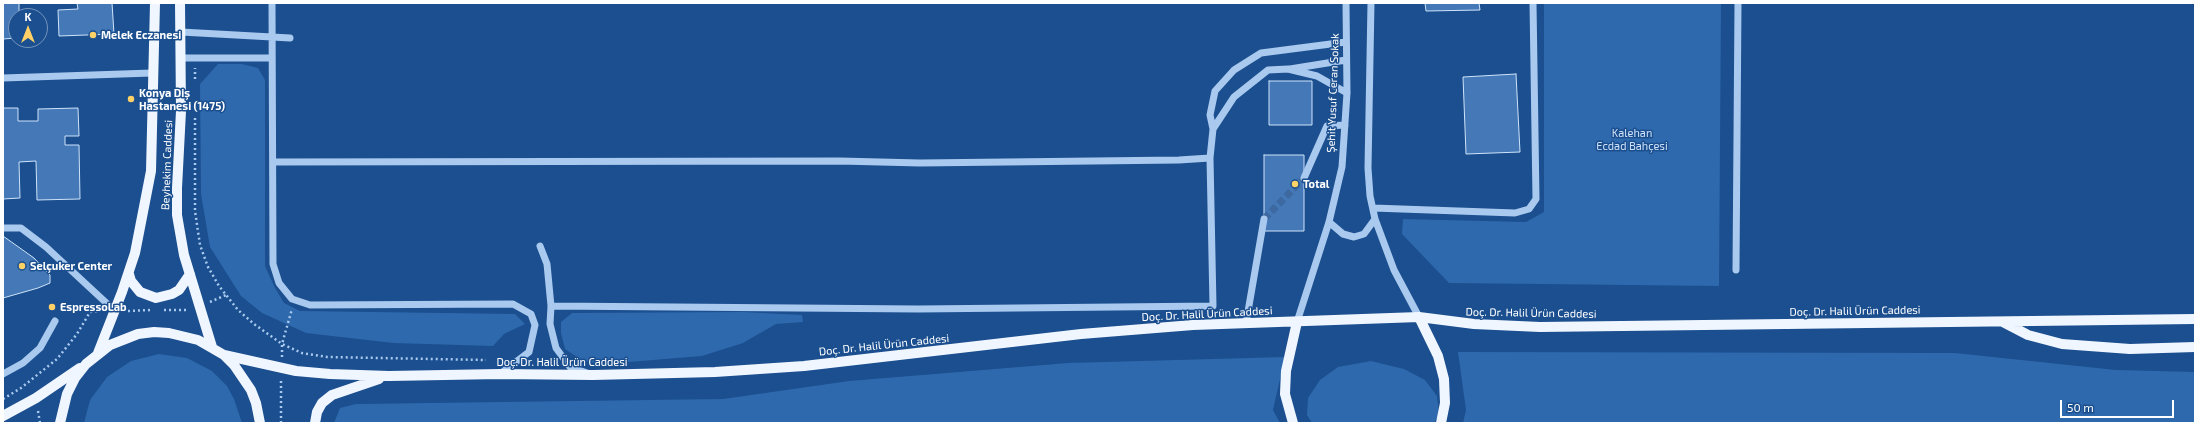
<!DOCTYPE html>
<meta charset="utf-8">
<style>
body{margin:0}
#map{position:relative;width:2198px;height:426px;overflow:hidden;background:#1b4f8f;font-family:"Exo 2",sans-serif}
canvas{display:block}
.frame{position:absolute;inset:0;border:4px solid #fff;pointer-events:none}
.north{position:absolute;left:8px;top:8px;width:40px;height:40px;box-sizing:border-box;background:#1b4f8f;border:1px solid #7695bc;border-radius:50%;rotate:0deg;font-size:11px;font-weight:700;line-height:16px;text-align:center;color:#fff}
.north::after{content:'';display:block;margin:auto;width:14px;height:18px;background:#ffd166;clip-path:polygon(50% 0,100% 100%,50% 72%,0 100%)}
.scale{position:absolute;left:2060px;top:400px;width:114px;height:18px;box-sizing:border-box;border:2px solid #fff;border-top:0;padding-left:5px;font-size:12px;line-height:14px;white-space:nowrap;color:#fff;-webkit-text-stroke:3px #1b4f8f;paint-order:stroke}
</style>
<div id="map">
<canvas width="2198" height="426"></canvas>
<div class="frame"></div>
<div class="north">K</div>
<div class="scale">50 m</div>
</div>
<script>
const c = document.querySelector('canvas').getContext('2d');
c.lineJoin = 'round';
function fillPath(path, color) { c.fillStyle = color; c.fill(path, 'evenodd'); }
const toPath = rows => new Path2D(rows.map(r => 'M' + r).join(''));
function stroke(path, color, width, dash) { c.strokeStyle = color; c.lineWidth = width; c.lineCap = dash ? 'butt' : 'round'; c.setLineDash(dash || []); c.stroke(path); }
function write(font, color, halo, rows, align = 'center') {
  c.font = font + ' "Exo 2",sans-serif'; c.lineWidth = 3; c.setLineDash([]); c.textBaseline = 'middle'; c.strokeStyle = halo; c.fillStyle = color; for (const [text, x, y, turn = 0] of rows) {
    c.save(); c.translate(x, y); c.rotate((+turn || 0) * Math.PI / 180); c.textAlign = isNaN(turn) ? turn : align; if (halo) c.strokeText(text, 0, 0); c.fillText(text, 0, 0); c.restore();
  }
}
const green = toPath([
 [1544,3,1721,3,1719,286,1449,283,1402,234,1403,219,1526,222,1544,212],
 [218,64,242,64,258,68,265,80,265,266,275,288,284,303,300,311,515,314,525,324,504,334,493,346,393,343,306,333,262,313,241,296,210,247,201,194,200,84],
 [743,312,802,315,803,322,776,324,743,343,702,356,604,364,583,361,565,349,561,333,561,322,572,313],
 [1458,352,1955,353,2116,370,2195,372,2195,423,1463,423,1466,410],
 [159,354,187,358,212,371,227,386,234,399,242,423,84,423,90,400,107,377,131,361],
 [1285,357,1273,410,1280,423,334,423,340,408,356,404,723,399,849,381,1068,363],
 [1371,361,1404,369,1425,380,1437,396,1439,415,1434,423,1312,423,1307,415,1308,398,1320,380,1338,367]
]);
const building = toPath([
 [3,3,19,3,19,11,35,11,36,16,16,16,16,38,3,39,3,3],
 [77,3,112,3,114,34,59,36,58,10,78,9,77,3],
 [1425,3,1479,3,1480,10,1426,11,1425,3],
 [1516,74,1520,152,1466,154,1463,77,1516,74],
 [1269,81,1312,81,1312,125,1269,125,1269,81],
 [3,108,18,108,18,121,38,121,38,109,78,108,79,136,65,136,65,145,79,145,80,199,37,200,36,161,19,162,20,198,3,199,3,108],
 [1264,155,1304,155,1304,231,1264,231,1264,155],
 [3,236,34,258,50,275,50,283,38,288,3,298,3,236]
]);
const minorTunnel = toPath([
 [1264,219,1304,178]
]);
const path = toPath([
 [195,79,195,68],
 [195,118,195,211,200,245,208,267,219,286,238,310,254,324,282,344,302,353,327,357,486,360],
 [210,302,226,295],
 [164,310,189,310],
 [128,311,151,310],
 [282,357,282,344,292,309],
 [3,399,21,388,57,359,77,334,90,312,99,311],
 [38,411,40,423],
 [281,423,281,380]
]);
const minor = toPath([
 [272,3,273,264,279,283,292,299,310,305,513,304,531,314,535,325,529,352,500,374],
 [1371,3,1368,168,1370,196,1375,219,1394,270,1419,317],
 [181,32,290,38],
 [181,58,270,58],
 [1290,69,1346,60],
 [3,78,152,73],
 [1213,129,1210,115,1215,91,1234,70,1261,53,1346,42],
 [273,162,840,161,920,163,1179,160,1210,158],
 [1304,178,1327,126,1345,125],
 [1373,208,1515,213,1529,209,1536,199,1533,3],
 [1329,222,1343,234,1354,237,1364,234,1375,219],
 [3,228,21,228,46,247,115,311],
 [540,246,547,264,551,306],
 [1736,270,1738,3],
 [1297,322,1329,222,1342,167,1347,93,1346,3],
 [1246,323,1264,219],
 [587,373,570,367,556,348,550,324,551,306,919,309,1213,306,1210,158,1213,129,1234,97,1268,70,1288,69,1317,76,1347,93],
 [3,374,23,363,40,348,55,321]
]);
const major = toPath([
 [180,3,181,111,177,188,177,215,184,255,212,347],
 [129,274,131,281,140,292,156,298,172,294,179,290,190,274],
 [1419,317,1438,356,1444,379,1445,403,1441,423],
 [2003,322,2028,335,2062,344,2130,349,2195,347],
 [98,353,122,292,135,253,151,171,155,3],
 [224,355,296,371,330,374,389,376,500,374,593,375,715,372,804,366,1081,334,1193,325,1419,317,1474,324,1540,327,2195,319],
 [3,416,36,398,80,368],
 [60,423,67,394,75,378,86,364,110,345,138,334,154,332,169,333,198,340,224,355,234,365,251,390,256,403,260,423],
 [315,423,317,412,322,403,332,395,379,379],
 [1293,423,1285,394,1286,371,1297,322]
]);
const markers = [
 [93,35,4,"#ffd166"],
 [131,99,4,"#ffd166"],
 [1295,184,4,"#ffd166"],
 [22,266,4,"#ffd166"],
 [52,307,4,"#ffd166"]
];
const poiNames = [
 ["Melek Eczanesi",101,35],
 ["Konya Diş",139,93],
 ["Hastanesi (1475)",139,106],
 ["Total",1303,184],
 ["Selçuker Center",30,266],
 ["EspressoLab",60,307]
];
const streetNames = [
 ["Şehit Yusuf Ceran Sokak",1333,93,-88],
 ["Beyhekim Caddesi",167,165,-88],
 ["Doç. Dr. Halil Ürün Caddesi",1855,311,-1],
 ["Doç. Dr. Halil Ürün Caddesi",1531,313,1],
 ["Doç. Dr. Halil Ürün Caddesi",1207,314,-3],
 ["Doç. Dr. Halil Ürün Caddesi",884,345,-6],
 ["Doç. Dr. Halil Ürün Caddesi",562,362]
];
const parkNames = [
 ["Kalehan",1632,133],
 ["Ecdad Bahçesi",1632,146]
];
fillPath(green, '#2e69ad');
fillPath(building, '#4478b7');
stroke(building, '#cfe3fa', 1);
stroke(minorTunnel, '#3d69a0', 7, [7, 3.5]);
stroke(path, '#a9c9ee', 2.5, [2, 3]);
stroke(minor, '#a9c9ee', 7);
stroke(major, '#f0f6ff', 10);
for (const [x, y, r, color] of markers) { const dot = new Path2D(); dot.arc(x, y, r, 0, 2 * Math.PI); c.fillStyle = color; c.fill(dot); stroke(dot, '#1b4f8f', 1.5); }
write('bold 11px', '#fff', '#1b4f8f', poiNames, 'left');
write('11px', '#fff', '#1b4f8f', streetNames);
write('11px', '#cfe3fa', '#1b4f8f', parkNames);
</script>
